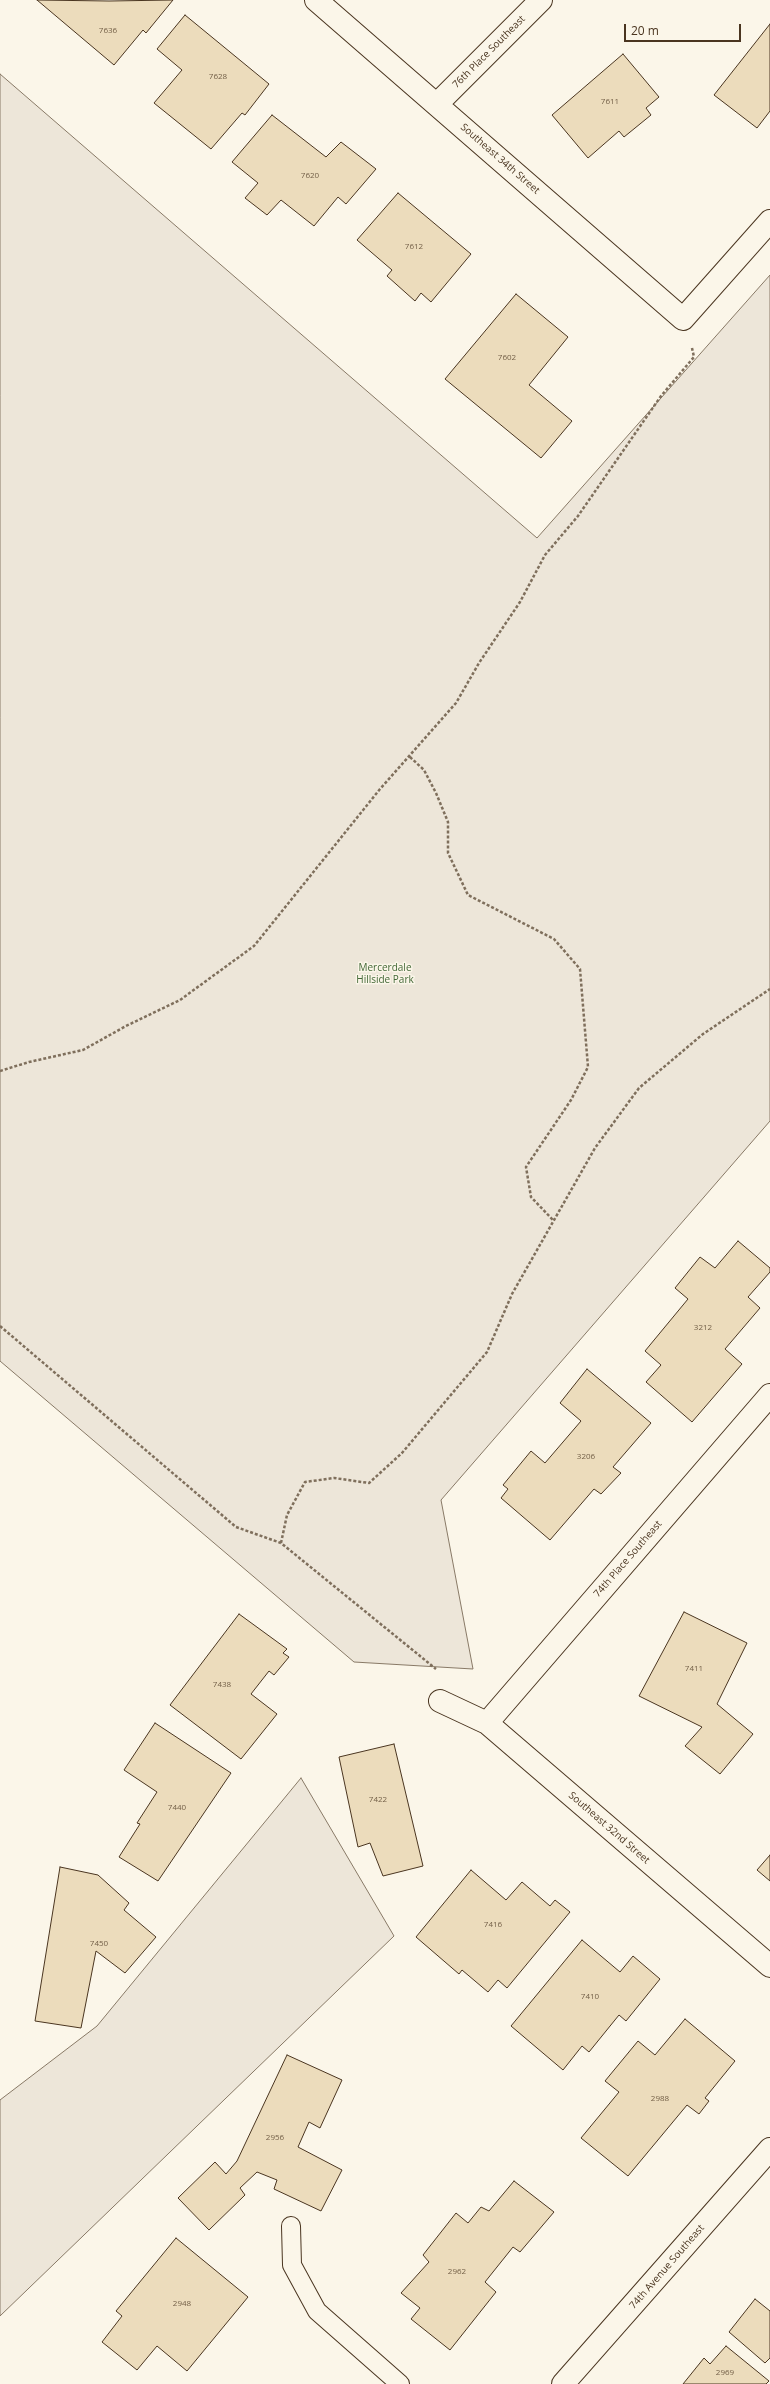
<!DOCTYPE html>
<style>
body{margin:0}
#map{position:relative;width:770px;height:2384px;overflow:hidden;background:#fbf6e9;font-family:"Open Sans",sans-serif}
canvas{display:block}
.scale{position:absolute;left:624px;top:24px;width:117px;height:18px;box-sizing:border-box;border:2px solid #4a3520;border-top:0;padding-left:5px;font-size:12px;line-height:14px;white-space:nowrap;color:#4a3520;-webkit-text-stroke:3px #fbf6e9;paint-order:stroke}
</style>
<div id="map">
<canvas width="770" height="2384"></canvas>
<div class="scale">20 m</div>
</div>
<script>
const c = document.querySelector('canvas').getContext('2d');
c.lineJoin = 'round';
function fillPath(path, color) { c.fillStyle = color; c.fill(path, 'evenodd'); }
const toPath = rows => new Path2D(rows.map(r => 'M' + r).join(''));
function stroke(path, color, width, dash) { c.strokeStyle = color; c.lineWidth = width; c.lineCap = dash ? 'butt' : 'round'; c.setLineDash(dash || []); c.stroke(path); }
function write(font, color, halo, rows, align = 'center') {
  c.font = font + ' "Open Sans",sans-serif'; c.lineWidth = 3; c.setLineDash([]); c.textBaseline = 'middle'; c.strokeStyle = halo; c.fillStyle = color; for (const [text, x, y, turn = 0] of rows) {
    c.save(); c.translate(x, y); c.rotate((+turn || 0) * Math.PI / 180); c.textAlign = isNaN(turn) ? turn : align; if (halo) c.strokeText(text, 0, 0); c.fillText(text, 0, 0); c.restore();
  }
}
const green = toPath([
 [0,74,537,538,770,275,770,1121,441,1500,473,1669,354,1662,0,1361,0,74],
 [301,1778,394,1936,0,2316,0,2100,97,2026,301,1778]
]);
const building = toPath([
 [37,0,109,1,173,0,146,33,143,30,114,65,37,0],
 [185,15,269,84,245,115,242,113,211,149,154,103,182,70,157,49,185,15],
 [770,24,770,111,757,128,714,95,770,24],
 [623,54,659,97,646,108,651,115,624,137,619,131,588,158,552,115,623,54],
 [272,115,326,157,341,142,376,169,346,204,338,197,314,226,281,200,267,215,245,198,258,183,232,162,272,115],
 [398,193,471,254,431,302,421,293,415,301,387,276,392,270,357,240,398,193],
 [516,294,568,337,529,385,572,421,541,458,445,379,516,294],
 [738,1241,770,1268,770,1272,748,1297,760,1308,725,1349,742,1364,692,1422,646,1382,661,1365,645,1351,688,1299,675,1288,700,1257,715,1268,738,1241],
 [587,1369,651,1423,613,1467,621,1473,601,1494,594,1489,550,1540,501,1498,508,1489,503,1485,531,1451,545,1463,581,1421,560,1403,587,1369],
 [684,1612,747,1643,717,1704,753,1734,720,1774,685,1746,702,1727,639,1696,684,1612],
 [239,1614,287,1649,283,1653,289,1657,274,1675,269,1671,251,1694,277,1714,241,1759,170,1705,239,1614],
 [155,1723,231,1773,158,1881,119,1857,140,1824,137,1823,157,1792,124,1770,155,1723],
 [394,1744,423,1866,383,1876,370,1843,358,1847,339,1757,394,1744],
 [770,1855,770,1881,757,1870,770,1855],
 [60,1867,98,1875,129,1903,124,1910,156,1937,125,1973,96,1951,81,2028,35,2021,60,1867],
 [471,1870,506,1900,522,1882,550,1906,555,1900,570,1912,507,1988,498,1980,488,1992,462,1970,459,1974,416,1937,471,1870],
 [582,1940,620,1972,633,1956,660,1979,626,2021,619,2015,589,2052,582,2046,563,2070,511,2026,582,1940],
 [685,2019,735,2061,705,2098,709,2101,699,2114,687,2105,628,2176,581,2138,619,2092,605,2081,638,2041,655,2055,685,2019],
 [287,2055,342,2080,320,2128,309,2122,298,2147,342,2170,321,2211,274,2189,277,2180,257,2172,240,2188,245,2195,209,2230,178,2198,215,2162,226,2174,237,2161,287,2055],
 [514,2181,554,2212,520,2252,513,2247,485,2282,496,2292,450,2350,411,2319,420,2308,401,2293,429,2262,423,2255,456,2213,468,2223,481,2207,489,2211,514,2181],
 [176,2238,248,2297,187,2371,157,2346,137,2370,102,2342,122,2316,116,2311,176,2238],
 [755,2299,770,2311,770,2358,765,2363,729,2332,755,2299],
 [726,2346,769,2381,766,2384,683,2384,704,2358,710,2364,726,2346]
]);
const path = toPath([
 [410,757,424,770,436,793,448,822,448,853,468,895,554,939,580,969,588,1067,571,1100,526,1167,531,1197,553,1220],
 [0,1071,29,1062,83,1050,126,1026,180,1000,254,946,380,789,456,703,479,663,520,602,545,555,578,516,661,396,694,357,692,348],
 [0,1326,236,1527,281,1543,436,1669],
 [281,1543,287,1515,305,1482,334,1478,369,1483,402,1453,487,1352,512,1294,595,1148,639,1088,703,1034,770,989]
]);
const lane = toPath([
 [291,2226,292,2265,317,2311,400,2384]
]);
const street = toPath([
 [316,0,683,319,770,221],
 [437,104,541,0],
 [440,1701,487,1723,770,1966],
 [487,1723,770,1395],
 [563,2384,770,2149]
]);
const numberNames = [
 ["7636",108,31],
 ["7628",218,77],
 ["7611",610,102],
 ["7620",310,176],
 ["7612",414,247],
 ["7602",507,358],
 ["3212",703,1328],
 ["3206",586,1457],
 ["7411",694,1669],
 ["7438",222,1685],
 ["7422",378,1800],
 ["7440",177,1808],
 ["7416",493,1925],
 ["7450",99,1944],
 ["7410",590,1997],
 ["2988",660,2099],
 ["2956",275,2138],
 ["2962",457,2272],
 ["2948",182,2304],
 ["2969",725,2373]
];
const streetNames = [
 ["76th Place Southeast",489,52,-45],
 ["Southeast 34th Street",500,159,41],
 ["74th Place Southeast",628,1559,-49],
 ["Southeast 32nd Street",609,1828,41],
 ["74th Avenue Southeast",667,2267,-49]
];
const parkNames = [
 ["Mercerdale",385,968],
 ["Hillside Park",385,980]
];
fillPath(green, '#ede6d9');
stroke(green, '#887966', 1);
fillPath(building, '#ecdcbc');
stroke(building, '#4a3520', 1);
stroke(lane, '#4a3520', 20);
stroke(street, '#4a3520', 24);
stroke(path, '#7f6f5c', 2.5, [3, 2]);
stroke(lane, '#fbf6e9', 18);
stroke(street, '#fbf6e9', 22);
write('8px', '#725f47', null, numberNames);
write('10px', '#4a3520', '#fbf6e9', streetNames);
write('10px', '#436837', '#fbf6e9', parkNames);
</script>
